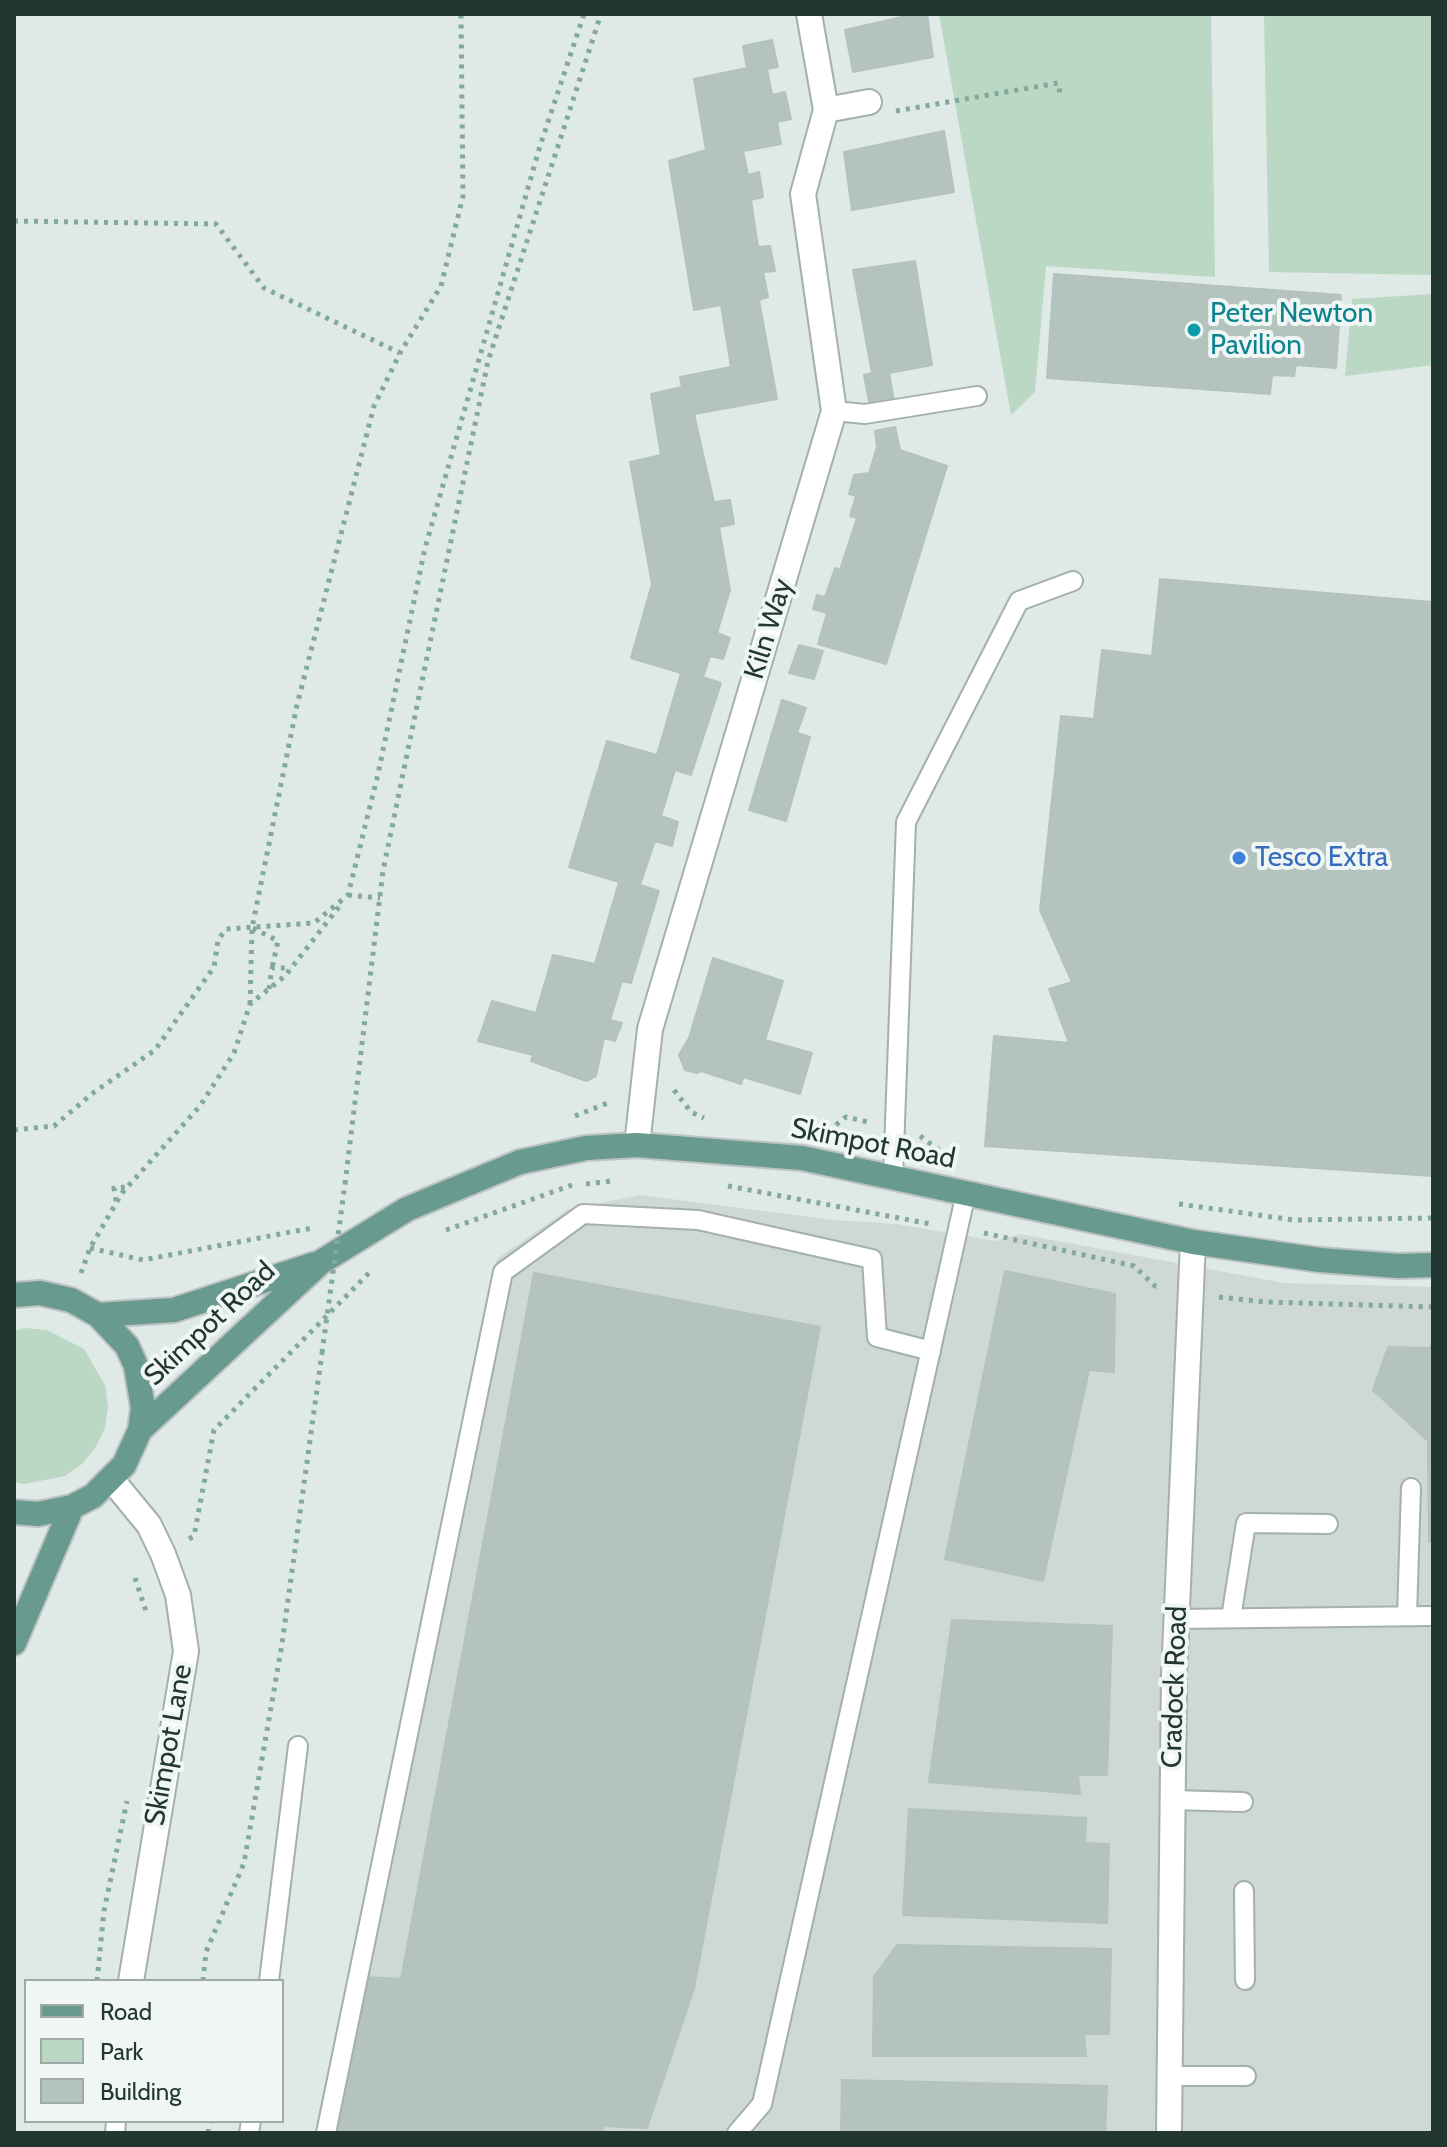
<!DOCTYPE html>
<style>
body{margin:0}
#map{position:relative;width:1447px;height:2147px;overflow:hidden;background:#dfe9e5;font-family:Cabin,sans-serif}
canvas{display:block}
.frame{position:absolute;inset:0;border:16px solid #223732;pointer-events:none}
.legend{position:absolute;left:24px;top:1979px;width:260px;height:144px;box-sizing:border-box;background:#eff6f3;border:2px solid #9daaa6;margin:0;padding:10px 14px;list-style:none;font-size:24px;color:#223732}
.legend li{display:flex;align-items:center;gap:16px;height:40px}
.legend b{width:40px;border:2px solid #9daaa6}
</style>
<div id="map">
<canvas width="1447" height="2147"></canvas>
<div class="frame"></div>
<ul class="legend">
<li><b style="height:10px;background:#689a8f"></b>Road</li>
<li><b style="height:22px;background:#bad8c3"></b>Park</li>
<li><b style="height:22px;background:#b5c3be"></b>Building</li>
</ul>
</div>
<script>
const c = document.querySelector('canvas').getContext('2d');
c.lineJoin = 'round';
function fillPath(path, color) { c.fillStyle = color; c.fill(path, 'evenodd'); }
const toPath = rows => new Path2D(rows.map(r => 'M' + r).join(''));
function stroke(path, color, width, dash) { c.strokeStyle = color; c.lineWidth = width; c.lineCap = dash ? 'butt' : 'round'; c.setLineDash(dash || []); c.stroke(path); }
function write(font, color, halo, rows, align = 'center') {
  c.font = font + ' Cabin,sans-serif'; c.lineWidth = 8; c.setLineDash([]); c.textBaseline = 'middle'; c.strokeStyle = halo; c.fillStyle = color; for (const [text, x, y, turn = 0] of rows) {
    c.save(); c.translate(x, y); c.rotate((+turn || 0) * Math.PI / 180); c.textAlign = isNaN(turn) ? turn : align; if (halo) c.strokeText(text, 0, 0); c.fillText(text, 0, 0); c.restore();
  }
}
const built = toPath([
 [640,1195,833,1220,896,1224,995,1241,1020,1234,1284,1283,1433,1287,1433,2133,324,2133,497,1259,567,1210]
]);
const green = toPath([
 [939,14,1211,14,1215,277,1046,266,1035,392,1011,415],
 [1264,14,1433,14,1433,275,1269,272],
 [1433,294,1433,365,1345,376,1352,299],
 [25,1328,47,1330,84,1349,105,1385,108,1407,105,1428,96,1447,82,1464,65,1476,24,1484,14,1482,14,1331]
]);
const building = toPath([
 [915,14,927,14,933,57,853,72,845,30,915,14],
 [772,40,778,67,767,69,772,95,785,92,791,119,777,122,781,144,743,151,748,175,759,172,763,197,751,200,758,247,770,246,775,271,763,272,768,297,759,300,777,399,694,414,714,502,730,500,734,524,719,527,730,590,717,633,730,638,723,659,710,656,703,677,721,683,691,775,675,770,661,816,678,822,672,846,655,841,640,885,659,891,631,983,622,981,610,1020,622,1023,615,1041,604,1038,596,1076,586,1081,531,1061,533,1055,478,1041,492,1001,536,1013,553,955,595,964,619,882,569,867,607,741,657,755,681,673,631,658,652,584,630,462,661,455,651,394,682,387,680,377,731,367,721,305,694,310,669,161,706,150,694,79,747,68,743,46,772,40],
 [944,131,954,192,852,210,844,152,944,131],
 [915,261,932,365,889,373,894,401,870,406,864,375,872,373,853,270,915,261],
 [1054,274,1341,295,1336,368,1296,365,1294,376,1272,375,1270,394,1047,378,1054,274],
 [895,427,900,450,947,466,886,664,818,644,827,613,813,609,817,595,825,597,835,568,840,570,857,518,850,516,856,496,849,494,854,475,869,473,877,447,875,431,895,427],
 [1160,579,1433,602,1433,1176,985,1146,994,1036,1069,1043,1049,989,1072,982,1040,910,1061,716,1094,719,1102,650,1152,656,1160,579],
 [799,645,823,651,814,679,789,673,799,645],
 [782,700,806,708,797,733,810,737,786,821,749,810,782,700],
 [713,958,783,981,765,1040,812,1053,800,1094,743,1077,741,1084,701,1071,697,1073,685,1070,679,1055,689,1038,713,958],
 [1005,1271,1115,1294,1114,1372,1089,1370,1043,1581,945,1559,1005,1271],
 [534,1273,820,1327,694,1988,647,2128,603,2126,602,2133,335,2133,365,1977,401,1979,534,1273],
 [1433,1343,1433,1542,1429,1542,1428,1441,1373,1390,1388,1347,1429,1348,1433,1343],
 [952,1620,1112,1626,1107,1775,1078,1775,1080,1794,929,1782,952,1620],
 [909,1809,1086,1818,1085,1843,1109,1844,1107,1923,903,1915,909,1809],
 [897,1945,1111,1949,1109,2034,1084,2034,1086,2056,873,2056,874,1977,897,1945],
 [842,2080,1107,2086,1105,2133,841,2133,842,2080]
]);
const path = toPath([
 [896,111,1058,83,1060,93],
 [14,221,216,224,264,288,400,353],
 [348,895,380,898],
 [253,928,278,941,272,968],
 [269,989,272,968,291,968],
 [250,1004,252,928,297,705,374,406,400,353,441,286,463,196,461,14],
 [674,1090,691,1112,704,1118],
 [575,1116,610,1102],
 [14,1130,54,1126,93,1093,155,1050,214,967,218,940,226,929,314,923,348,895,378,774,425,548,540,146,584,14],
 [828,1131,846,1117,868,1122],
 [920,1136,947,1156],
 [345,1184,383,871,488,361,601,14],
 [586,1184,612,1181],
 [728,1186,931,1224],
 [116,1201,114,1188,127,1187],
 [1179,1204,1294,1220,1433,1218],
 [446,1230,572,1185],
 [984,1233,1134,1266,1155,1286,1162,1288],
 [90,1248,143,1260,312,1228],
 [81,1273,90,1248,122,1193,200,1106,234,1053,250,1004,285,976,342,903],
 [1219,1297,1265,1302,1433,1307],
 [189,1539,194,1536,214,1430,372,1270],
 [135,1578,147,1614],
 [97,1981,104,1911,127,1801],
 [203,1981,206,1952,244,1863,282,1644,322,1353],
 [208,2133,210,2121]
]);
const lane = toPath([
 [834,411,865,414,977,396],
 [893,1177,906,822,1019,601,1073,581],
 [1407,1616,1411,1488],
 [1231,1618,1246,1523,1328,1524],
 [1176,1619,1433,1616],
 [1172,1800,1243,1802],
 [1244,1891,1245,1980],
 [269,1981,298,1746],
 [1168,2076,1246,2076],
 [115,2133,116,2121],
 [249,2133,251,2121],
 [326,2133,503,1272,583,1214,698,1220,872,1259,877,1337,931,1351],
 [737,2133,762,2104,966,1193]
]);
const street = toPath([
 [826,110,869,102],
 [637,1145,650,1029,834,411,803,194,826,110,809,14],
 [112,1480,149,1525,163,1554,178,1595,186,1651,131,1981],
 [1169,2133,1174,1676,1193,1242]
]);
const primary = toPath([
 [14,1295,40,1293,71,1300,98,1315,127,1346,136,1366,143,1408,140,1430,124,1465,93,1496,72,1507,38,1514,14,1512],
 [98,1315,174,1310,315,1264],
 [140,1430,321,1262,407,1209,520,1162,586,1148,637,1145,802,1158,1193,1242,1320,1260,1398,1266,1433,1265],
 [14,1643,72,1507]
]);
const pathBridge = toPath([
 [322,1353,345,1184]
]);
const markers = [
 [1194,330,8,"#0f9aa8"],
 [1239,858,8,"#3f7fe0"]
];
const cultureNames = [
 ["Peter Newton",1210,314],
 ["Pavilion",1210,346]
];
const streetNames = [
 ["Kiln Way",769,629,-73],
 ["Skimpot Road",873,1144,11],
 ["Skimpot Road",210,1324,-43],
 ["Cradock Road",1175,1687,-88],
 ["Skimpot Lane",169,1745,-80]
];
const shopNames = [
 ["Tesco Extra",1255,858]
];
fillPath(built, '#ced8d4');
fillPath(green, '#bad8c3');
fillPath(building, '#b5c3be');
stroke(building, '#b3c2bc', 2);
stroke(lane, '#a3b0ac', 22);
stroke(street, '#a3b0ac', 28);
stroke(primary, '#bdc3c2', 28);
stroke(path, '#83a99e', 5, [4, 6]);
stroke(lane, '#fff', 18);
stroke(street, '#fff', 24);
stroke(primary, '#689a8f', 24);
stroke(pathBridge, '#83a99e', 5, [4, 6]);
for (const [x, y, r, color] of markers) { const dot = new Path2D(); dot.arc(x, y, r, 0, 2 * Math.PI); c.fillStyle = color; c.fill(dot); stroke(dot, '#eff6f3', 3); }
write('28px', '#0d838f', '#eff6f3', cultureNames, 'left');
write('28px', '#223732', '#eff6f3', streetNames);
write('28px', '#366cbe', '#eff6f3', shopNames, 'left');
</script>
